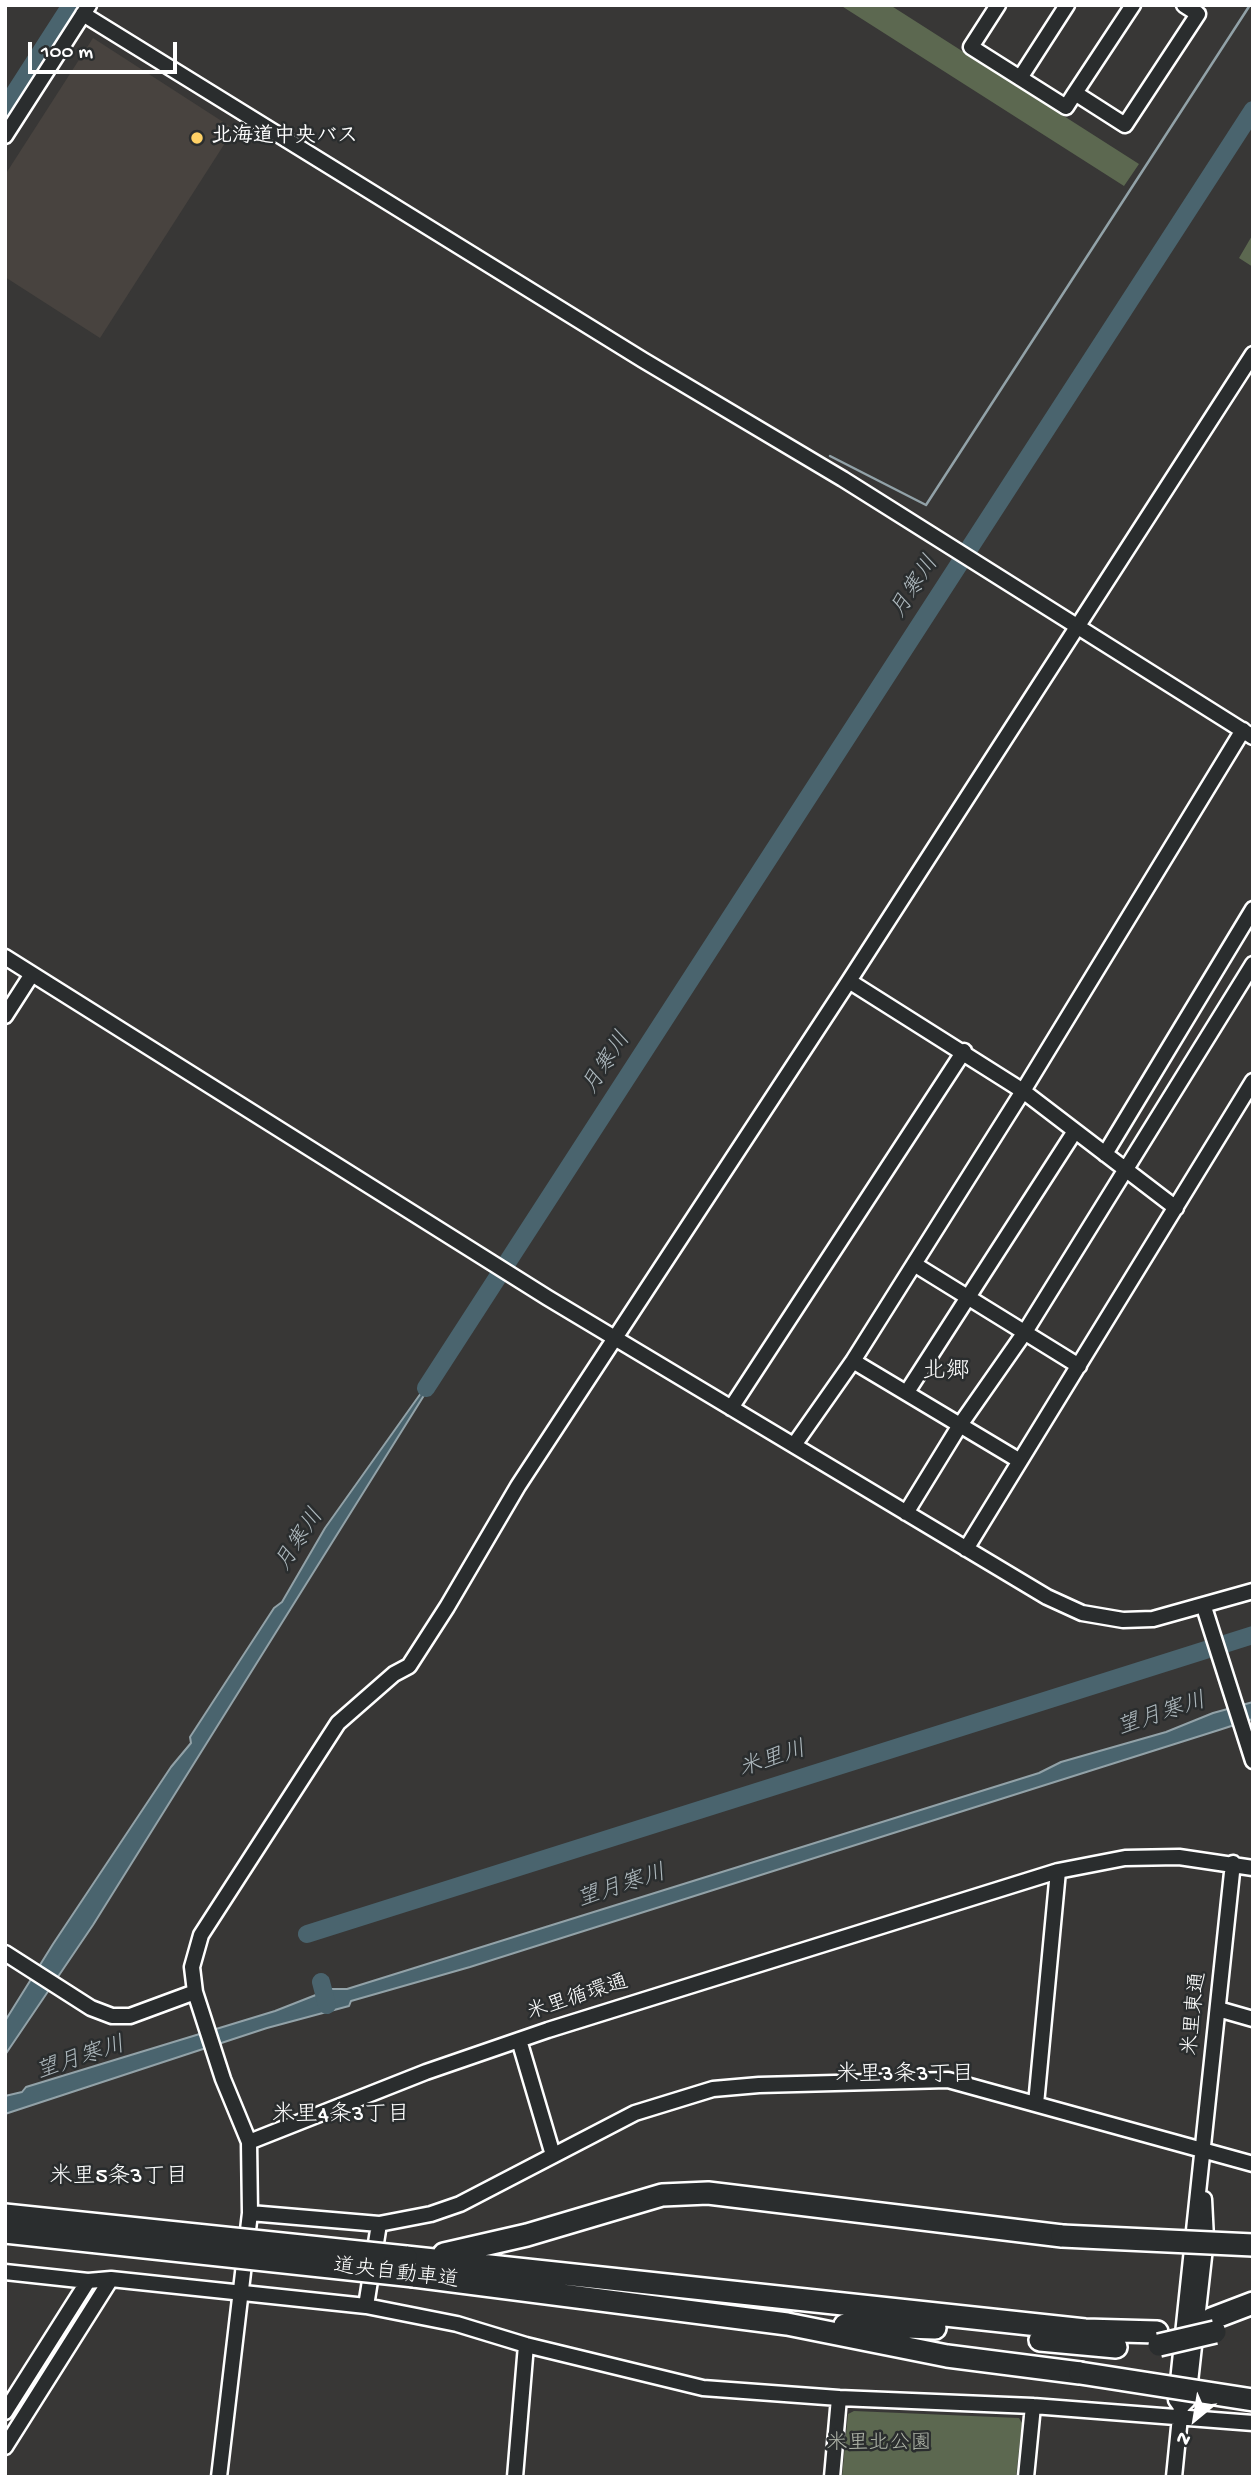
<!DOCTYPE html>
<meta charset="utf-8">
<style>
body{margin:0}
#map{position:relative;width:1258px;height:2482px;overflow:hidden;background:#383736;font-family:"Gochi Hand",sans-serif}
canvas{display:block}
.frame{position:absolute;inset:0;border:7px solid #fff;pointer-events:none}
.north{position:absolute;left:1160px;top:2384px;width:70px;height:70px;-webkit-text-stroke:5px #2a2d2e;paint-order:stroke;rotate:210deg;font-size:19px;font-weight:700;line-height:28px;text-align:center;color:#fff}
.north::after{content:'';display:block;margin:auto;width:24px;height:32px;background:#fff;clip-path:polygon(50% 0,100% 100%,50% 72%,0 100%)}
.scale{position:absolute;left:28px;top:42px;width:149px;height:32px;box-sizing:border-box;border:4px solid #fff;border-top:0;padding-left:9px;font-size:21px;line-height:24px;white-space:nowrap;color:#fff;-webkit-text-stroke:5px #2a2d2e;paint-order:stroke}
</style>
<div id="map">
<canvas width="1258" height="2482"></canvas>
<div class="frame"></div>
<div class="north">N</div>
<div class="scale">100 m</div>
</div>
<script>
const c = document.querySelector('canvas').getContext('2d');
c.lineJoin = 'round';
function fillPath(path, color) { c.fillStyle = color; c.fill(path, 'evenodd'); }
const toPath = rows => new Path2D(rows.map(r => 'M' + r).join(''));
function stroke(path, color, width, dash) { c.strokeStyle = color; c.lineWidth = width; c.lineCap = dash ? 'butt' : 'round'; c.setLineDash(dash || []); c.stroke(path); }
function write(font, color, halo, rows, align = 'center') {
  c.font = font + ' "Gochi Hand","Klee One",sans-serif'; c.lineWidth = 5; c.setLineDash([]); c.textBaseline = 'middle'; c.strokeStyle = halo; c.fillStyle = color; for (const [text, x, y, turn = 0] of rows) {
    c.save(); c.translate(x, y); c.rotate((+turn || 0) * Math.PI / 180); c.textAlign = isNaN(turn) ? turn : align; if (halo) c.strokeText(text, 0, 0); c.fillText(text, 0, 0); c.restore();
  }
}
const built = toPath([
 [93,38,234,129,100,338,5,277,5,175]
]);
const green = toPath([
 [840,5,890,5,1139,164,1124,186],
 [1253,234,1253,267,1239,258],
 [854,2411,1019,2418,1022,2423,1016,2477,842,2477,848,2414]
]);
const water = toPath([
 [458,1341,93,1925,5,2055,5,2021,53,1944,171,1767,191,1743,190,1737,274,1608,282,1602,325,1528,458,1341],
 [1253,1702,1253,1719,1219,1730,470,1967,351,2001,349,2006,267,2028,5,2114,5,2096,22,2092,26,2087,275,2011,331,1989,347,1989,1039,1773,1061,1762,1166,1732,1213,1713,1253,1702]
]);
const stream = toPath([
 [830,456,926,505,1250,5]
]);
const river = toPath([
 [5,108,71,5],
 [426,1388,1253,110],
 [307,1934,1253,1635],
 [321,1982,327,2005]
]);
const minor = toPath([
 [998,5,971,47,1066,107,1075,93,1125,125,1198,14,1184,5],
 [83,14,643,360,843,479,1253,737],
 [1020,78,1067,5],
 [1075,93,1133,5],
 [5,136,89,5],
 [5,957,548,1298,1047,1597,1082,1613,1123,1620,1153,1619,1253,1591],
 [849,981,1023,1091,1176,1208],
 [5,1016,32,974],
 [1105,1154,1253,909],
 [914,1264,1079,1366],
 [853,1361,1020,1461],
 [907,1392,1075,1131],
 [731,1408,964,1051],
 [794,1445,853,1361,1023,1091,1243,730],
 [906,1513,960,1425,1025,1332,1253,964],
 [966,1549,1253,1081],
 [1204,1607,1253,1761],
 [5,1953,91,2008,112,2016,130,2016,195,1992],
 [1218,2009,1253,2019],
 [519,2040,553,2155],
 [1036,2104,1058,1871],
 [249,2142,223,2079,195,1992,192,1967,201,1935,338,1723,394,1674,409,1666,447,1607,518,1486,849,981,1253,354],
 [250,2213,379,2224,431,2214,460,2204,635,2113,713,2089,759,2085,948,2080,1253,2164],
 [5,2272,88,2281,111,2279,366,2306,457,2324,526,2345,703,2388,839,2398,1033,2406,1253,2423],
 [366,2306,379,2224],
 [1181,2407,1176,2400,1233,1863],
 [5,2412,88,2281],
 [5,2447,111,2279],
 [219,2477,250,2213,249,2142,426,2072,548,2030,1058,1871,1125,1858,1179,1857,1253,1868],
 [515,2477,526,2345],
 [832,2477,839,2398],
 [1026,2477,1033,2406],
 [1174,2477,1181,2407,1188,2400,1206,2239,1204,2199]
]);
const highway = toPath([
 [444,2254,527,2235,662,2195,708,2193,1062,2236],
 [406,2257,1085,2330,1157,2332],
 [414,2276,787,2324,947,2356,1080,2373],
 [1211,2319,1253,2303],
 [845,2325,935,2328],
 [1040,2340,1116,2347]
]);
const highwayBridge = toPath([
 [5,2215,406,2257],
 [5,2232,414,2276],
 [1062,2236,1253,2245],
 [1159,2345,1215,2332],
 [1080,2373,1253,2400]
]);
const markers = [
 [197,138,7,"#ffd166"]
];
const poiNames = [
 ["北海道中央バス",211,138]
];
const streetNames = [
 ["米里循環通",578,1999,-18],
 ["米里東通",1196,2014,-84],
 ["道央自動車道",396,2275,7]
];
const parkNames = [
 ["米里北公園",879,2445]
];
const waterNames = [
 ["月寒川",916,588,-57],
 ["月寒川",608,1064,-57],
 ["月寒川",301,1541,-57],
 ["望月寒川",1162,1716,-18],
 ["米里川",773,1761,-18],
 ["望月寒川",622,1888,-18],
 ["望月寒川",81,2060,-18]
];
const neighbourhoodNames = [
 ["米里3条3丁目",905,2076],
 ["米里4条3丁目",341,2116],
 ["米里5条3丁目",119,2178]
];
const quarterNames = [
 ["北郷",946,1373]
];
fillPath(built, '#48433f');
fillPath(green, '#5c6850');
fillPath(water, '#4a646e');
stroke(water, '#92a2a8', 2);
stroke(stream, '#92a2a8', 2.5);
stroke(river, '#4a646e', 18);
stroke(minor, '#fff', 19);
stroke(highway, '#fff', 26);
stroke(minor, '#2a2d2e', 14);
stroke(highway, '#2a2d2e', 21);
stroke(highwayBridge, '#fff', 26, []);
stroke(highwayBridge, '#2a2d2e', 21);
for (const [x, y, r, color] of markers) { const dot = new Path2D(); dot.arc(x, y, r, 0, 2 * Math.PI); c.fillStyle = color; c.fill(dot); stroke(dot, '#2a2d2e', 2.5); }
write('bold 21px', '#fff', '#2a2d2e', poiNames, 'left');
write('21px', '#fff', '#2a2d2e', streetNames);
write('21px', '#aeb4a8', '#2a2d2e', parkNames);
write('italic 23px', '#aeb9be', '#2a2d2e', waterNames);
write('23px', '#fff', '#2a2d2e', neighbourhoodNames);
write('24px', '#fff', '#2a2d2e', quarterNames);
</script>
